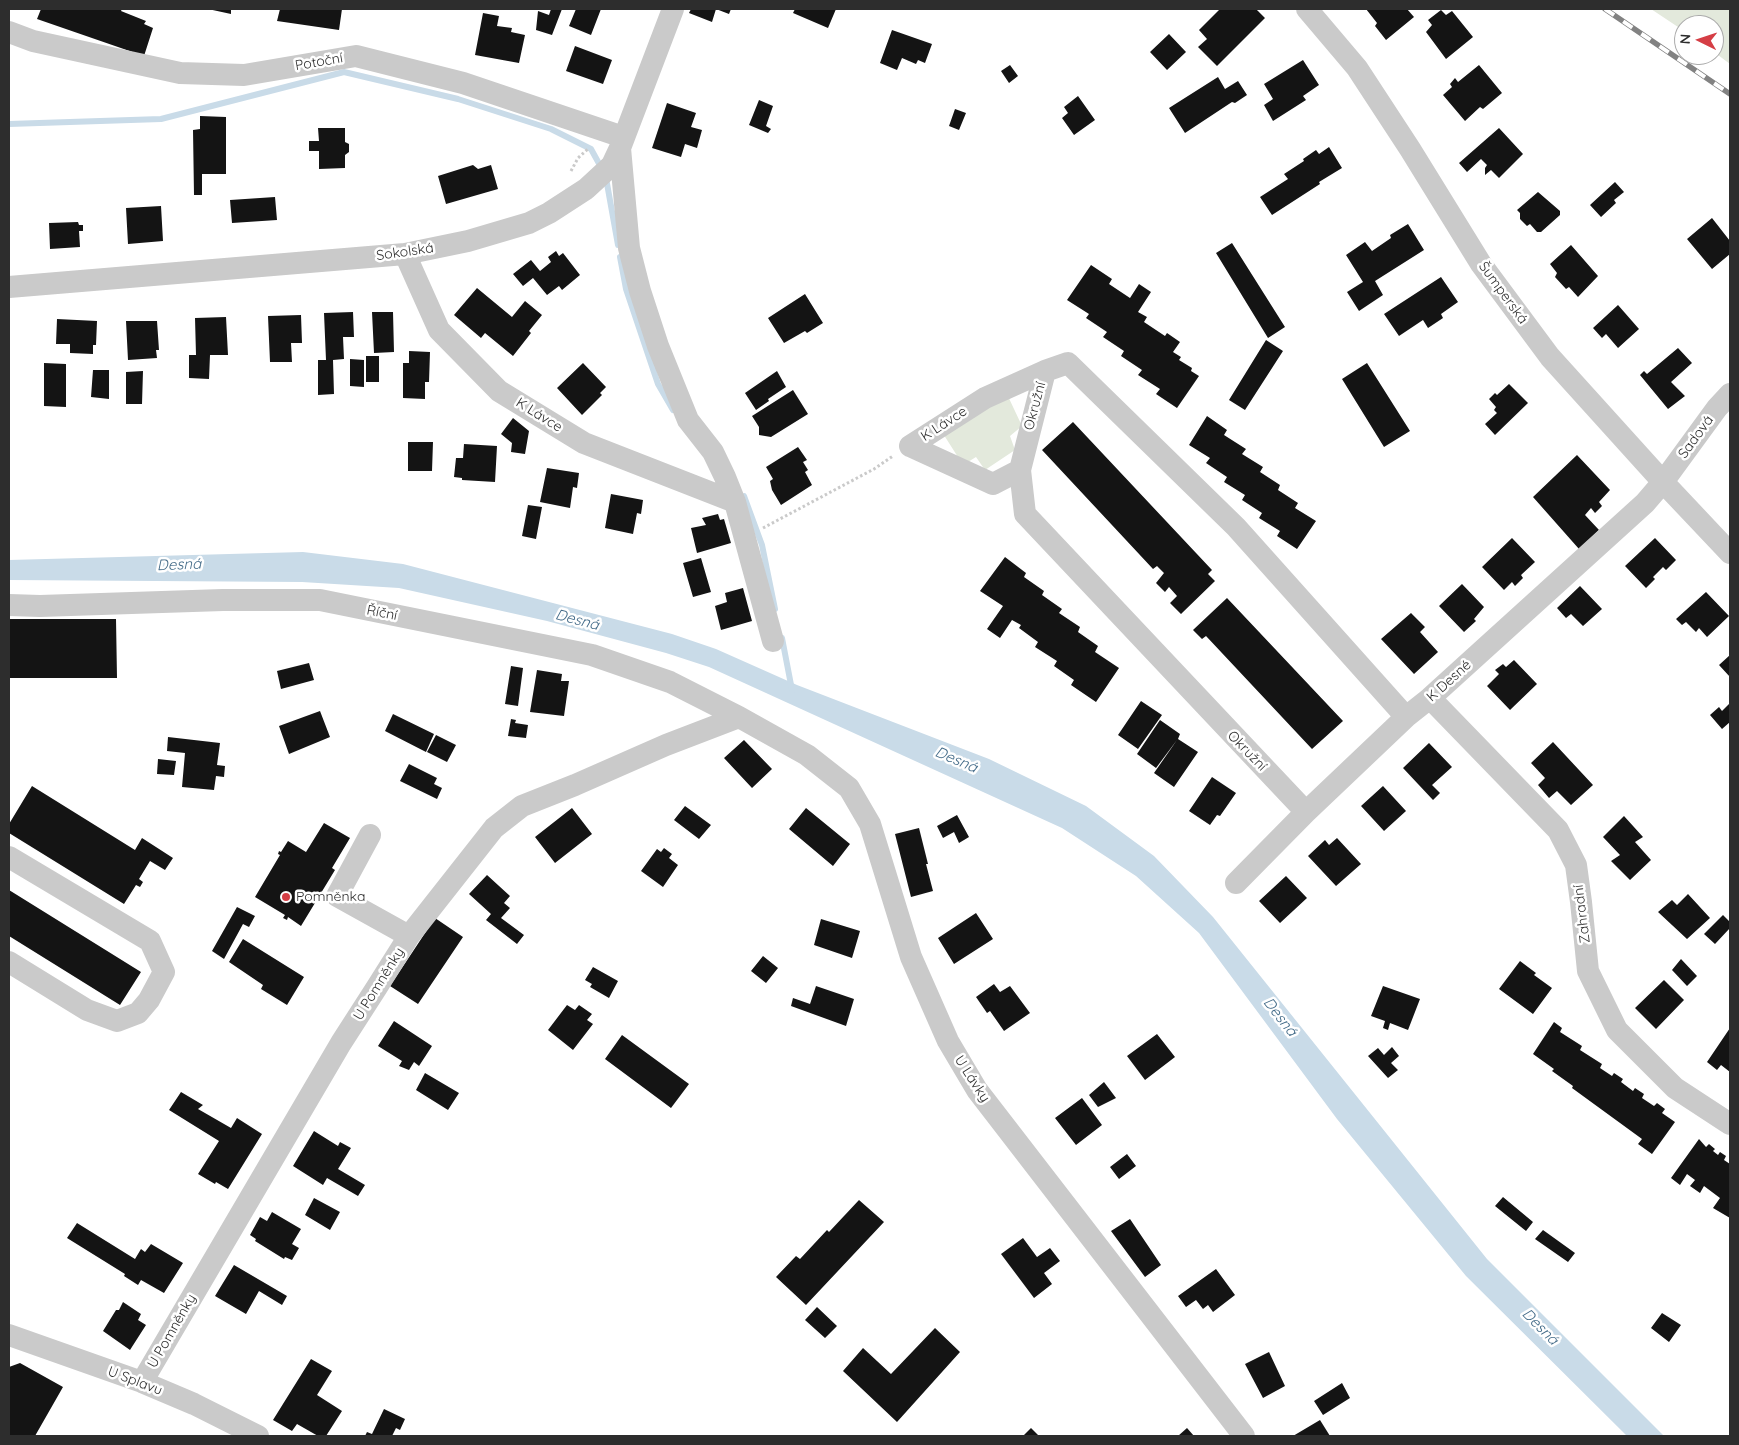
<!DOCTYPE html>
<meta charset="utf-8">
<style>
body{margin:0}
#map{position:relative;width:1739px;height:1445px;overflow:hidden;background:#fff;font-family:Quicksand,sans-serif}
canvas{display:block}
.frame{position:absolute;inset:0;border:10px solid #2d2d2d;pointer-events:none}
.north{position:absolute;left:1674px;top:15px;width:50px;height:50px;box-sizing:border-box;background:#fff;border:1px solid #ababab;border-radius:50%;rotate:274deg;font-size:14px;font-weight:700;line-height:20px;text-align:center;color:#2d2d2d}
.north::after{content:'';display:block;margin:auto;width:18px;height:22px;background:#d53e45;clip-path:polygon(50% 0,100% 100%,50% 72%,0 100%)}
</style>
<div id="map">
<canvas width="1739" height="1445"></canvas>
<div class="frame"></div>
<div class="north">N</div>
</div>
<script>
const c = document.querySelector('canvas').getContext('2d');
c.lineJoin = 'round';
function fillPath(path, color) { c.fillStyle = color; c.fill(path, 'evenodd'); }
const toPath = rows => new Path2D(rows.map(r => 'M' + r).join(''));
function stroke(path, color, width, dash) { c.strokeStyle = color; c.lineWidth = width; c.lineCap = dash ? 'butt' : 'round'; c.setLineDash(dash || []); c.stroke(path); }
function write(font, color, halo, rows, align = 'center') {
  c.font = font + ' Quicksand,sans-serif'; c.lineWidth = 5; c.setLineDash([]); c.textBaseline = 'middle'; c.strokeStyle = halo; c.fillStyle = color; for (const [text, x, y, turn = 0] of rows) {
    c.save(); c.translate(x, y); c.rotate((+turn || 0) * Math.PI / 180); c.textAlign = isNaN(turn) ? turn : align; if (halo) c.strokeText(text, 0, 0); c.fillText(text, 0, 0); c.restore();
  }
}
const green = toPath([
 [1651,9,1730,9,1730,64,1714,52,1714,25,1684,25,1684,31],
 [1006,392,1022,426,1010,436,1015,450,985,470,976,457,963,465,942,432]
]);
const water = toPath([
 [303,552,403,564,672,634,716,649,797,685,989,759,1086,806,1154,856,1213,917,1487,1259,1664,1436,1627,1436,1466,1276,1337,1119,1199,933,1136,876,1062,828,709,667,666,653,547,621,399,588,302,582,9,580,9,560]
]);
const stream = toPath([
 [9,124,161,119,344,72,458,99,551,129,591,149,602,169],
 [606,178,618,245],
 [620,257,626,289,658,384,673,410],
 [744,496,762,545,775,609],
 [782,638,792,690]
]);
const building = toPath([
 [41,9,122,9,121,11,146,21,144,24,153,28,144,56,37,19],
 [208,9,231,9,231,14],
 [280,9,342,9,339,30,277,21],
 [551,9,562,9,552,35,536,30,538,11,549,15],
 [576,9,601,9,591,35,569,26],
 [691,9,731,9,729,14,716,9,712,22,689,13],
 [795,9,836,9,828,28,793,13],
 [1220,9,1256,9,1265,18,1217,66,1198,47,1207,39,1199,30],
 [1366,9,1407,9,1414,17,1386,40,1375,26,1377,23],
 [1441,10,1446,15,1452,11,1473,37,1446,59,1426,32,1432,25,1428,20],
 [483,13,499,16,497,26,512,28,511,32,525,35,519,63,475,55],
 [892,30,932,44,925,63,918,60,916,64,902,58,897,70,880,63],
 [1169,34,1186,52,1167,70,1150,52],
 [575,46,612,60,603,84,566,71],
 [1303,60,1319,85,1303,96,1306,100,1273,121,1264,105,1273,99,1264,84],
 [1010,65,1018,76,1009,83,1001,71],
 [1479,65,1502,93,1483,109,1480,107,1465,121,1443,95,1452,87,1450,84,1455,78,1458,82],
 [1218,77,1225,89,1238,81,1247,95,1235,103,1232,102,1185,133,1169,108],
 [1078,96,1095,120,1074,135,1062,118,1068,113,1064,107],
 [759,100,773,106,766,126,771,129,768,133,749,125],
 [667,103,696,113,691,127,702,130,697,148,685,144,681,157,652,148],
 [955,109,966,113,959,130,949,126],
 [200,116,226,117,226,174,202,174,202,195,194,195,193,130,200,129],
 [318,128,345,128,345,142,349,144,349,152,345,155,345,168,319,169,319,151,309,151,309,141,319,141],
 [1499,128,1523,154,1499,178,1491,170,1485,175,1485,168,1487,165,1481,159,1467,172,1459,163],
 [1329,147,1342,168,1319,182,1320,184,1272,215,1260,197,1288,179,1284,174,1304,161,1303,159,1316,150,1319,154],
 [473,165,478,169,491,165,498,189,446,204,438,176],
 [1615,182,1624,192,1614,200,1616,203,1601,217,1590,205],
 [1538,192,1560,211,1560,215,1541,232,1537,232,1530,224,1527,226,1520,219,1520,213,1517,210],
 [275,197,277,220,232,223,230,200],
 [161,206,163,241,128,244,126,208],
 [1712,218,1730,241,1730,254,1712,269,1687,239],
 [78,222,79,225,83,225,83,231,79,231,80,247,50,249,49,223],
 [1408,224,1424,250,1375,281,1383,295,1359,311,1347,292,1363,282,1346,255,1365,242,1372,251,1391,238,1390,235],
 [1232,243,1285,327,1268,338,1216,253],
 [1571,245,1598,276,1578,297,1569,287,1566,289,1555,277,1557,273,1550,264],
 [556,251,559,256,563,253,580,275,562,290,559,286,547,295,533,278,523,286,513,274,531,260,540,271,551,262,548,257],
 [1091,265,1112,279,1109,284,1130,298,1139,284,1151,292,1138,312,1147,317,1144,322,1165,336,1167,333,1180,342,1173,352,1181,357,1179,360,1192,368,1191,371,1199,376,1177,408,1156,394,1160,389,1138,375,1142,370,1121,356,1124,351,1103,337,1107,332,1086,318,1089,314,1067,300],
 [1441,277,1458,302,1441,314,1443,318,1428,328,1423,320,1399,336,1384,314],
 [477,288,512,317,525,301,542,315,529,331,531,333,513,356,485,333,481,338,454,315],
 [805,294,823,323,807,333,805,331,784,343,768,318],
 [1618,305,1639,329,1618,348,1606,334,1602,338,1593,328],
 [353,312,354,337,343,337,344,359,333,360,334,394,318,395,318,360,326,360,324,313],
 [372,312,393,312,394,352,374,353],
 [301,315,302,343,291,343,292,362,270,362,268,316],
 [226,317,228,355,210,355,209,379,189,378,189,355,196,355,195,318],
 [57,319,97,321,96,345,93,345,93,354,70,353,70,344,56,344],
 [126,321,157,321,159,350,156,350,157,358,128,360],
 [1266,340,1283,351,1245,410,1229,400],
 [1678,348,1692,363,1671,382,1685,396,1668,409,1640,375,1644,371,1647,374],
 [409,351,430,352,429,382,425,382,425,399,403,398,403,363,409,363],
 [366,356,379,356,379,382,366,382],
 [350,359,364,360,364,387,350,386],
 [44,363,66,364,66,407,44,406],
 [583,363,606,387,600,393,602,395,582,415,557,388],
 [1367,363,1410,431,1384,447,1342,379],
 [93,370,109,370,109,399,91,397],
 [143,371,142,404,126,404,126,372],
 [777,371,786,387,768,399,769,401,756,410,745,393],
 [1509,384,1528,403,1495,435,1485,424,1497,413,1494,410,1496,407,1489,399,1495,393,1497,395],
 [793,390,808,414,771,437,759,435,759,427,752,416],
 [1207,416,1227,430,1224,435,1246,449,1242,454,1263,467,1260,472,1280,485,1278,490,1298,503,1295,508,1316,521,1297,549,1277,536,1280,531,1259,518,1262,513,1242,500,1245,495,1224,482,1227,477,1206,463,1210,458,1189,445],
 [513,418,529,431,525,454,511,452,512,443,501,434],
 [1073,422,1212,570,1208,574,1215,581,1181,614,1170,603,1177,596,1169,587,1165,592,1156,583,1164,573,1157,566,1153,569,1042,450],
 [408,442,433,442,432,471,408,471],
 [464,444,497,446,495,482,462,480,462,478,454,477,456,458,463,458],
 [798,447,807,460,803,462,808,470,805,472,812,485,781,505,772,490,770,481,773,479,766,467],
 [1577,455,1610,490,1599,502,1602,506,1595,513,1591,508,1585,515,1599,530,1579,549,1533,497],
 [547,468,579,473,577,488,573,487,570,508,540,502],
 [611,494,643,500,641,514,637,513,633,534,605,528],
 [528,505,542,507,536,539,522,536],
 [718,514,720,520,724,519,731,543,697,553,691,528,706,525,702,518],
 [1512,538,1535,562,1521,575,1523,578,1515,586,1512,582,1504,590,1482,567],
 [1655,538,1676,560,1666,570,1663,567,1653,577,1655,579,1646,588,1625,566],
 [1005,557,1026,573,1024,577,1044,591,1042,595,1062,609,1059,613,1080,627,1078,632,1098,646,1095,652,1119,668,1096,702,1071,685,1074,680,1054,666,1057,661,1035,647,1038,642,1019,628,1021,625,1012,620,1000,638,987,629,1003,606,980,591],
 [701,558,711,592,693,597,683,563],
 [1462,584,1484,607,1474,619,1476,621,1464,632,1439,606],
 [1580,586,1602,609,1583,626,1571,614,1566,618,1557,608],
 [743,588,752,621,721,630,715,606,727,602,725,593],
 [1706,592,1729,616,1707,637,1699,628,1696,632,1686,622,1682,625,1676,619],
 [1227,598,1343,721,1312,749,1206,636,1202,639,1193,630],
 [1411,613,1425,627,1420,632,1438,652,1414,674,1381,639],
 [9,619,116,619,117,678,9,678],
 [1730,655,1730,677,1719,665],
 [1514,660,1537,684,1510,710,1487,686,1499,674,1495,670,1503,664,1506,667],
 [309,663,314,680,281,689,277,671],
 [511,666,523,668,518,706,505,704],
 [537,670,562,674,561,681,569,681,564,716,530,712],
 [1141,701,1162,715,1138,749,1118,735],
 [1730,703,1730,722,1722,729,1710,715,1719,707,1722,711],
 [320,711,330,737,289,754,279,726],
 [393,714,434,734,426,752,385,731],
 [511,719,516,720,515,723,528,725,526,738,508,736],
 [1160,720,1180,734,1178,739,1198,752,1174,787,1154,773,1177,740,1156,768,1137,754],
 [436,735,456,745,447,762,427,752],
 [168,737,220,743,217,765,225,766,224,777,216,776,214,790,182,787,185,753,167,751],
 [744,740,772,769,752,788,724,758],
 [1553,742,1593,785,1571,805,1557,791,1549,798,1538,785,1545,778,1531,763],
 [1429,743,1452,767,1432,785,1440,793,1433,800,1403,768],
 [158,759,176,761,174,775,157,774],
 [409,764,437,778,434,784,442,788,437,799,400,781],
 [1212,777,1236,793,1220,816,1217,815,1210,825,1189,811],
 [32,786,135,850,142,838,173,858,165,870,150,861,139,879,143,882,140,887,136,885,124,904,9,833,9,824],
 [1383,786,1406,811,1384,831,1361,806],
 [685,806,711,825,699,839,674,820],
 [572,808,592,834,555,863,535,837],
 [806,808,850,844,833,866,789,829],
 [957,815,969,837,959,843,954,832,943,838,937,826],
 [1624,816,1643,837,1635,842,1651,860,1630,880,1611,861,1620,855,1603,837],
 [324,823,350,838,332,868,335,870,301,926,288,917,287,920,283,918,285,915,255,897,280,855,278,854,279,851,281,852,288,841,306,852],
 [919,828,928,864,926,864,933,891,911,897,895,834],
 [1337,838,1361,864,1336,886,1308,856,1325,840,1329,845],
 [664,848,672,854,669,858,678,865,663,887,641,871,657,849,661,852],
 [487,875,510,896,504,903,510,908,501,918,524,935,517,944,486,920,491,914,469,894],
 [1286,876,1307,898,1280,923,1259,901],
 [9,890,141,972,120,1005,9,936],
 [1688,894,1710,918,1687,939,1658,912,1672,900,1677,905],
 [237,907,255,916,249,927,243,924,224,959,212,951],
 [976,913,993,939,954,964,938,938],
 [1723,915,1730,922,1730,928,1715,944,1704,934],
 [435,918,463,937,418,1004,390,986],
 [821,919,860,931,852,958,814,945],
 [243,939,304,977,287,1005,261,989,263,985,229,962],
 [763,956,778,968,766,983,751,971],
 [1681,959,1697,976,1687,986,1672,970],
 [1520,961,1536,973,1534,975,1552,988,1533,1014,1499,989],
 [593,967,618,981,609,998,590,987,592,984,585,980],
 [1664,980,1684,1000,1656,1029,1635,1008],
 [994,984,1000,992,1010,986,1030,1013,1004,1031,990,1011,987,1013,976,997],
 [816,986,854,999,846,1026,791,1006,793,998,810,1004],
 [1383,986,1420,999,1408,1030,1390,1023,1388,1030,1383,1028,1385,1021,1371,1016],
 [567,1005,575,1010,579,1005,592,1014,587,1020,593,1024,573,1050,548,1030],
 [394,1021,432,1046,419,1066,414,1062,409,1070,399,1066,402,1061,378,1046],
 [1554,1022,1562,1028,1560,1032,1582,1046,1580,1050,1602,1064,1600,1068,1612,1076,1614,1073,1623,1079,1621,1082,1633,1091,1635,1088,1644,1094,1642,1098,1654,1106,1657,1103,1665,1109,1662,1113,1675,1122,1652,1154,1638,1144,1642,1139,1572,1088,1573,1086,1552,1071,1554,1069,1533,1054],
 [1730,1028,1730,1072,1721,1065,1717,1070,1707,1062],
 [1157,1034,1175,1057,1145,1080,1127,1056],
 [622,1035,689,1084,671,1108,605,1059],
 [1392,1047,1399,1056,1391,1063,1398,1070,1388,1078,1368,1056,1378,1048,1384,1055],
 [425,1073,459,1093,448,1110,416,1090],
 [1104,1082,1116,1098,1098,1107,1089,1095],
 [181,1092,203,1105,198,1109,231,1128,237,1118,262,1134,228,1189,216,1182,215,1184,198,1174,219,1141,169,1110],
 [1082,1098,1102,1125,1076,1145,1055,1118],
 [314,1131,338,1146,340,1142,351,1148,338,1169,365,1185,358,1196,327,1178,323,1185,293,1166],
 [1699,1139,1706,1147,1709,1144,1715,1149,1713,1151,1718,1155,1720,1152,1726,1156,1724,1160,1730,1164,1730,1218,1713,1208,1720,1198,1704,1186,1700,1193,1690,1186,1695,1180,1687,1174,1680,1185,1671,1178],
 [1127,1154,1136,1166,1119,1179,1110,1167],
 [1503,1197,1533,1222,1526,1231,1495,1206],
 [314,1198,340,1212,330,1230,305,1215],
 [859,1200,884,1222,806,1305,776,1277,796,1256,800,1259,827,1230,829,1232],
 [272,1212,301,1229,292,1244,299,1248,292,1260,285,1257,284,1259,255,1241,256,1239,250,1235,260,1217,267,1221],
 [1130,1219,1161,1265,1145,1277,1111,1231],
 [77,1223,135,1259,141,1249,145,1252,151,1244,183,1263,164,1293,141,1280,138,1285,124,1276,125,1274,67,1238],
 [1543,1230,1575,1253,1568,1262,1535,1239],
 [1023,1238,1037,1257,1050,1248,1060,1261,1044,1273,1052,1284,1034,1298,1001,1254],
 [234,1265,287,1296,282,1305,259,1291,246,1314,215,1296],
 [1216,1269,1235,1295,1213,1312,1208,1305,1203,1309,1196,1300,1186,1307,1178,1296],
 [123,1302,141,1314,138,1320,146,1325,130,1350,103,1331,116,1310,119,1310],
 [817,1307,837,1326,825,1338,805,1320],
 [1662,1313,1681,1325,1669,1342,1651,1328],
 [935,1328,960,1352,897,1422,843,1371,863,1348,891,1374],
 [1269,1352,1285,1386,1263,1398,1245,1364],
 [311,1359,332,1371,317,1395,342,1411,326,1436,318,1436,297,1424,292,1431,273,1420],
 [20,1363,63,1387,35,1436,9,1436,9,1367],
 [1342,1383,1350,1398,1323,1415,1314,1401],
 [384,1409,405,1419,400,1430,396,1428,392,1436,365,1436,367,1432,372,1434],
 [1320,1420,1330,1436,1293,1436],
 [1031,1428,1039,1436,1023,1436],
 [1187,1428,1194,1436,1178,1436]
]);
const path = toPath([
 [571,171,578,158,589,148],
 [763,528,874,469,893,456]
]);
const minor = toPath([
 [1307,9,1357,68,1410,149,1481,264,1550,357,1663,482,1730,553],
 [9,32,33,41,180,73,244,75,356,56,463,83,623,137],
 [620,148,629,248,640,291,658,346,688,420,713,452,725,477,735,502,773,641],
 [405,254,439,330,499,391,584,443,735,502],
 [9,287,405,254,468,241,529,223,549,213,586,189,612,165,620,148,673,9],
 [910,446,985,398,1045,371],
 [910,446,993,484,1020,470],
 [9,605,40,606,223,600,320,600,592,655,670,682,739,717,807,755,849,788,870,824,911,957,948,1041,977,1090,1244,1436],
 [1430,698,1558,830,1576,865,1581,902,1588,971,1617,1030,1675,1088,1730,1124],
 [1306,812,1025,514,1020,470,1045,371,1068,363,1236,527,1406,717],
 [370,835,337,896,409,936],
 [9,857,150,941,164,972,149,1000,138,1013,117,1021,87,1010,9,962],
 [1236,883,1306,812,1406,717,1430,698,1645,503,1663,482,1717,408,1730,394],
 [9,1335,142,1382,194,1404,258,1436],
 [142,1382,341,1043,377,987,409,936,494,828,522,806,575,785,666,745,739,717]
]);
const rail = toPath([
 [1605,9,1730,94]
]);
const markers = [
 [286,897,5,"#d53e45"]
];
const streetNames = [
 ["Potoční",319,62,-10],
 ["Sokolská",405,252,-8],
 ["Šumperská",1503,293,54],
 ["Okružní",1035,406,-75],
 ["K Lávce",539,415,32],
 ["K Lávce",944,424,-33],
 ["Sadová",1696,437,-54],
 ["Říční",382,613,11],
 ["K Desné",1449,681,-42],
 ["Okružní",1247,751,46],
 ["Zahradní",1582,914,-97],
 ["U Pomněnky",379,984,-58],
 ["U Lávky",972,1079,57],
 ["U Pomněnky",172,1331,-60],
 ["U Splavu",135,1381,21]
];
const poiNames = [
 ["Pomněnka",296,897]
];
const waterNames = [
 ["Desná",179,565,-2],
 ["Desná",577,620,15],
 ["Desná",956,760,23],
 ["Desná",1280,1017,52],
 ["Desná",1540,1327,45]
];
fillPath(green, '#e3e9dc');
fillPath(water, '#c9dbe8');
stroke(stream, '#c9dbe8', 6);
fillPath(building, '#141414');
stroke(path, '#cacaca', 3, [2.5, 2.5]);
stroke(minor, '#cacaca', 22);
stroke(rail, '#828282', 5.5);
stroke(rail, '#fff', 4, [11]);
for (const [x, y, r, color] of markers) { const dot = new Path2D(); dot.arc(x, y, r, 0, 2 * Math.PI); c.fillStyle = color; c.fill(dot); stroke(dot, '#fff', 2); }
write('14px', '#2d2d2d', '#fff', streetNames);
write('14px', '#2d2d2d', '#fff', poiNames, 'left');
write('italic 15px', '#436b88', '#fff', waterNames);
</script>
